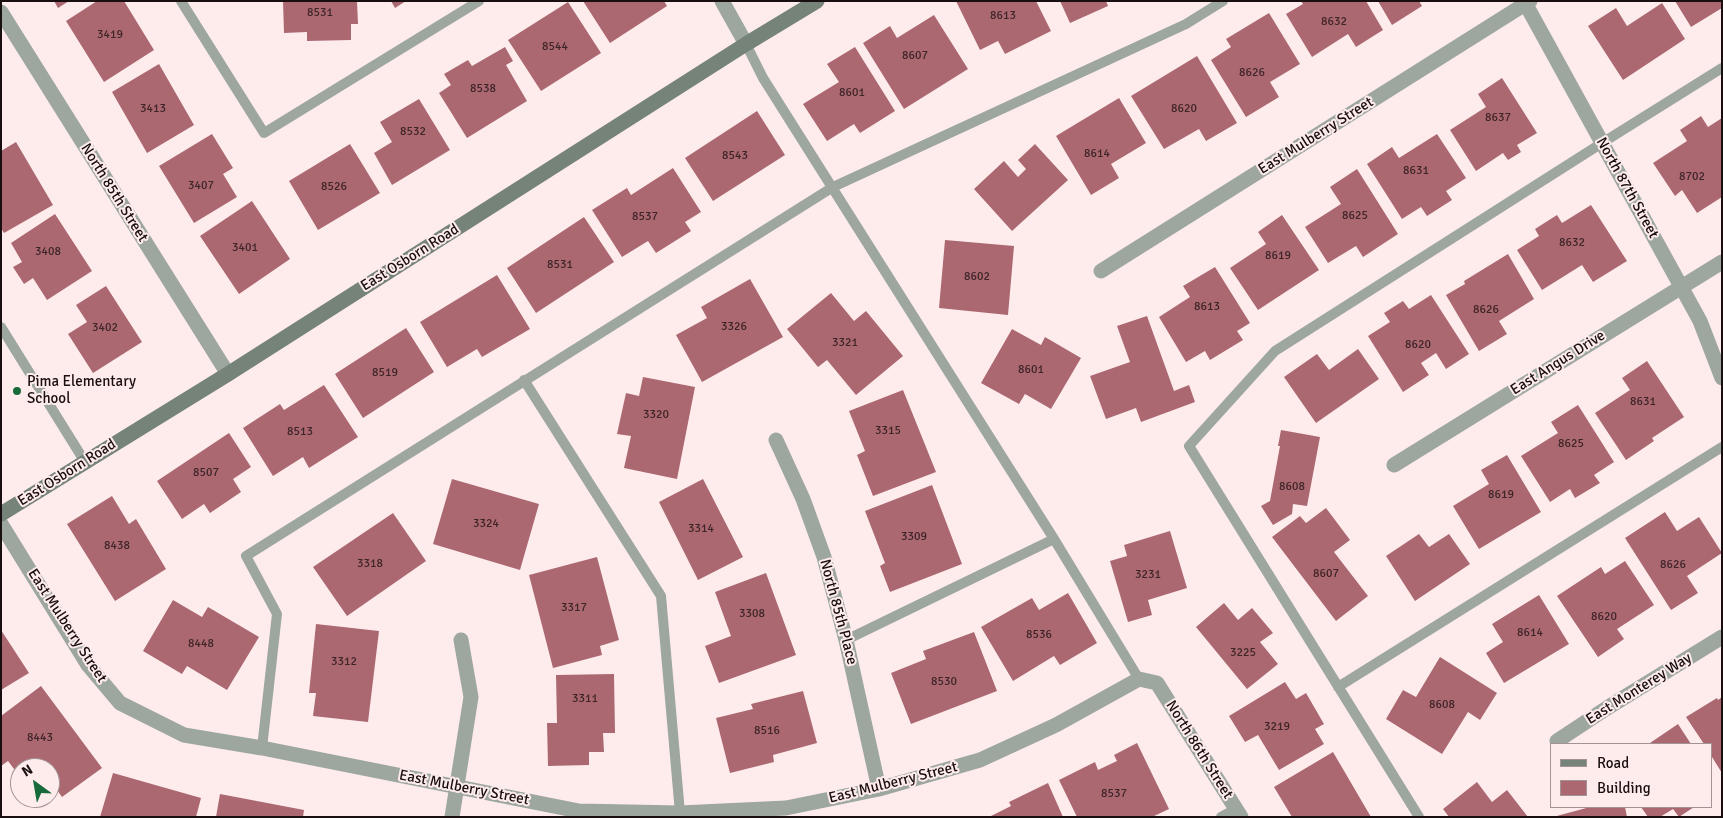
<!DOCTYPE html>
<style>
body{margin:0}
#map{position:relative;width:1723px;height:818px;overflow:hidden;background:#feeced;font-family:Signika,sans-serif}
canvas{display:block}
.frame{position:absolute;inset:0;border:2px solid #190f10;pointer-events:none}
.legend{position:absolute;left:1550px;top:743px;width:162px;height:65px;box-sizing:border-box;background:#feeced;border:1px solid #a29495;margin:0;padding:6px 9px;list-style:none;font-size:15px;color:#190f10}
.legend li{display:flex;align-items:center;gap:10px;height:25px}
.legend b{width:25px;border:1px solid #a29495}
.north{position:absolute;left:10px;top:758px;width:50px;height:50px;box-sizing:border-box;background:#feeced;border:1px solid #a29495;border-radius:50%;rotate:328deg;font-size:14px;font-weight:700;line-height:20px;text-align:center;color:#190f10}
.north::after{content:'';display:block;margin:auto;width:18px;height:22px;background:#196a3b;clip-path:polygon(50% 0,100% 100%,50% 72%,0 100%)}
</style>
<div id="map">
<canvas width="1723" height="818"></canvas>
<div class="frame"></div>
<ul class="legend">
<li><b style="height:6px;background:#758378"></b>Road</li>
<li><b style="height:14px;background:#ab6871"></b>Building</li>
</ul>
<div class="north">N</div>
</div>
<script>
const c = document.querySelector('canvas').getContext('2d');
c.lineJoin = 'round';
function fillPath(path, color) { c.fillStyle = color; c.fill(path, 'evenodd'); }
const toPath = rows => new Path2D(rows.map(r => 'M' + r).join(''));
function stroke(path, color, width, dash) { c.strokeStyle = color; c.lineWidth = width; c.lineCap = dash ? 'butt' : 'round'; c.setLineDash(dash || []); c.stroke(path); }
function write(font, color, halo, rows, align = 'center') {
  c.font = font + ' Signika,sans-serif'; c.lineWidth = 4; c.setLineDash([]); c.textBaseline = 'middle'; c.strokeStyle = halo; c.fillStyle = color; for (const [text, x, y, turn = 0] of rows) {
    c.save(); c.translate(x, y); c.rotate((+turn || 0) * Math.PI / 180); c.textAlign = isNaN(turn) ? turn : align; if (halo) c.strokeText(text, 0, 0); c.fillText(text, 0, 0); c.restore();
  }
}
const building = toPath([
 [54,1,69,1,58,8],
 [97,1,124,1,154,50,104,82,66,21],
 [283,1,357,1,358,24,351,24,351,40,307,41,307,32,284,33],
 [391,1,406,1,395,8],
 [583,1,664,1,667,6,610,43],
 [956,1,1036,1,1051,31,1005,54,998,41,980,50],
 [1060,1,1106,1,1108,6,1070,23],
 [1301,1,1366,1,1383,30,1356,47,1348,34,1312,57,1286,14,1303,4],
 [1378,1,1419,1,1422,6,1392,25],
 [1675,1,1722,1,1722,8,1691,27],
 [568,2,601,53,541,91,508,40],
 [1662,3,1685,39,1623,80,1588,26,1616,8,1627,26],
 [1269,13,1300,64,1270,82,1279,97,1246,117,1211,60,1231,47,1226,39],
 [934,15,968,69,904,109,863,43,890,26,897,38],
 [505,47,513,61,506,65,527,101,467,138,439,93,451,85,444,74,468,60,472,66],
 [855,47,895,111,860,133,854,124,827,141,803,104,839,82,827,64],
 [1197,56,1237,123,1206,141,1199,129,1164,149,1131,96],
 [159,64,194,125,147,153,112,92],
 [1502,78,1537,133,1517,145,1521,152,1508,160,1503,153,1476,171,1450,130,1486,107,1478,94],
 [1119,98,1146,143,1111,164,1119,178,1091,195,1056,136],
 [419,99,450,150,392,185,374,153,392,142,380,122],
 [757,111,785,155,713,201,685,158],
 [1701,116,1708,127,1722,118,1722,197,1697,213,1682,190,1675,196,1653,163,1687,141,1680,130],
 [212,134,233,168,223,174,237,197,194,223,159,166],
 [1437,134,1466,178,1446,191,1452,200,1427,216,1421,207,1402,219,1367,164,1392,147,1399,158],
 [16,142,53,205,4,233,1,228,1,151],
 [350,144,380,193,318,230,289,181],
 [1035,144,1068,180,1012,231,974,189,1004,161,1018,177,1026,169,1018,160],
 [673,168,701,212,685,222,691,231,656,253,648,241,622,257,592,210,627,188,631,195],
 [1357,169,1398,234,1363,257,1356,246,1328,263,1305,227,1341,204,1330,187],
 [252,201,290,259,239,294,200,236],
 [1591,205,1627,261,1593,282,1582,265,1542,290,1517,250,1539,236,1535,229,1557,215,1562,223],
 [55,214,92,271,47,300,33,278,24,284,13,267,22,262,11,243],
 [1282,215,1319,270,1258,310,1230,268,1266,244,1258,232],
 [584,217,614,262,536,313,507,268],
 [945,240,1014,246,1008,315,939,308],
 [1508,254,1534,299,1499,321,1507,334,1479,351,1446,295,1465,284,1464,281],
 [1215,267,1250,323,1237,331,1243,340,1210,360,1205,351,1186,362,1159,317,1190,297,1183,286],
 [497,275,530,329,482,357,477,349,447,367,420,322],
 [750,279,783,337,702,382,676,335,707,318,701,307],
 [106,286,142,342,93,373,68,334,87,322,76,305],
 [831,293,854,321,866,311,903,356,856,395,827,360,818,367,787,329],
 [1431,295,1469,354,1446,369,1436,353,1421,363,1429,375,1403,392,1368,336,1390,322,1384,313,1403,301,1409,309],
 [1147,316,1174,391,1189,385,1195,402,1141,422,1136,408,1106,419,1090,376,1130,362,1117,326],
 [406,328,434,372,363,418,335,374],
 [1012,329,1041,345,1045,337,1081,358,1051,409,1025,394,1019,404,981,383],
 [1358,349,1379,379,1316,423,1284,377,1317,354,1329,370],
 [1647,361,1684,417,1652,438,1654,441,1626,460,1595,413,1630,390,1622,378],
 [643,377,695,387,677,479,624,468,631,436,617,434,626,393,639,396],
 [324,385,358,437,309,468,303,457,273,476,243,428,280,404,284,410],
 [903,390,936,472,873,496,857,455,865,451,849,411],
 [1578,405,1614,462,1594,475,1600,483,1575,498,1570,489,1550,502,1521,456,1558,433,1551,422],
 [1281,430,1320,437,1307,506,1293,504,1292,514,1273,525,1261,506,1270,501,1280,446,1278,446],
 [229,433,251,467,233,479,241,492,210,513,204,504,182,519,157,481],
 [1507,455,1541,512,1479,549,1453,506,1489,484,1481,470],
 [452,479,539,504,520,570,433,544],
 [703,479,743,557,698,580,659,502],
 [932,485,962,564,890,592,880,566,885,563,865,511],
 [112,496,129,524,136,519,166,569,115,601,67,524],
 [1326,508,1350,540,1334,552,1368,596,1336,621,1272,537,1300,516,1306,523],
 [1665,512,1677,531,1699,517,1722,553,1687,576,1698,593,1671,610,1625,538],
 [393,513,426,561,347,616,313,567],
 [1170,531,1187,588,1148,600,1152,615,1128,622,1110,561,1127,556,1124,545],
 [1419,534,1429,547,1449,534,1470,564,1415,601,1386,556],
 [597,557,619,640,600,646,602,655,553,668,529,575],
 [1625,561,1654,605,1617,629,1624,639,1598,657,1557,596,1601,567,1605,574],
 [766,573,796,655,719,683,705,646,731,636,715,592],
 [1068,593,1097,643,1060,665,1054,656,1013,681,981,627,1032,598,1039,610],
 [1539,595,1569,644,1504,683,1486,653,1503,642,1492,624],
 [173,600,202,617,208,607,259,637,227,690,187,666,182,674,143,651],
 [1224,603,1238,620,1252,608,1273,633,1260,642,1278,664,1247,689,1196,627],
 [316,624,379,631,368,722,313,716,316,693,309,693],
 [1,630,29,673,1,690],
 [974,632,997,691,911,724,891,673,926,659,923,651],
 [1440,657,1497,693,1480,720,1468,712,1442,754,1386,719,1403,690,1416,697],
 [614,674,615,733,603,733,604,752,589,752,589,765,548,766,547,723,557,723,556,675],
 [1285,682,1296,699,1306,693,1324,724,1315,729,1324,744,1279,770,1258,735,1245,742,1229,716],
 [41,686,102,768,62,797,50,780,50,768,20,768,20,777,8,761,1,766,1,716],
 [803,691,817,743,773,755,774,762,730,773,716,718,753,709,751,704],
 [1722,697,1722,773,1712,757,1712,744,1704,744,1686,717,1717,698,1718,700],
 [1678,724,1691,744,1651,744,1650,743],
 [1137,743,1169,809,1152,817,1077,817,1059,780,1095,762,1098,770,1117,761,1114,755],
 [1333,752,1371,817,1292,817,1274,787],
 [113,773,201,798,196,817,100,817],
 [1477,782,1492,802,1507,790,1528,817,1449,817,1443,809],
 [1048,783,1063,817,989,817,1011,806,1009,802],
 [220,794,304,810,303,817,216,817],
 [1590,807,1625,807,1627,817,1553,817],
 [1641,807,1694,807,1679,817,1673,809,1660,817,1648,817]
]);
const lane = toPath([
 [181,1,264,133,479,1],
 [746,44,763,78,1054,539,1139,679],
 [1,327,85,462],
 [524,380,661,596,680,813],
 [846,640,1054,539],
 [1338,687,1722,447],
 [262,748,277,614,246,556,833,187,1186,24,1223,1],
 [1221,817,1236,809],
 [1419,817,1189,446,1275,351,1602,143,1722,68]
]);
const street = toPath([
 [722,1,746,44],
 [1524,1,1700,321,1722,378],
 [1,12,228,374],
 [1101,271,1530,1],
 [776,440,803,499,824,557,846,640,879,789],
 [1394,465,1722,262],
 [1,524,88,665,120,703,184,735,262,748,579,811,680,813,786,808,879,789,980,760,1056,725,1139,679,1157,683,1241,817],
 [1557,741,1607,708,1722,637],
 [452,817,471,697,461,640]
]);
const secondary = toPath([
 [1,514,228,374,746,44,817,1]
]);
const markers = [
 [17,391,5,"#196a3b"]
];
const numberNames = [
 ["8531",320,13],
 ["8613",1003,16],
 ["8632",1334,22],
 ["3419",110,35],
 ["8544",555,47],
 ["8607",915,56],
 ["8626",1252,73],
 ["8538",483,89],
 ["8601",852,93],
 ["3413",153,109],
 ["8620",1184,109],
 ["8637",1498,118],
 ["8532",413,132],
 ["8614",1097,154],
 ["8543",735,156],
 ["8631",1416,171],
 ["8702",1692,177],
 ["3407",201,186],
 ["8526",334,187],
 ["8625",1355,216],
 ["8537",645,217],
 ["8632",1572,243],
 ["3401",245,248],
 ["3408",48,252],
 ["8619",1278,256],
 ["8531",560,265],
 ["8602",977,277],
 ["8613",1207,307],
 ["8626",1486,310],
 ["3326",734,327],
 ["3402",105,328],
 ["3321",845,343],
 ["8620",1418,345],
 ["8601",1031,370],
 ["8519",385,373],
 ["8631",1643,402],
 ["3320",656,415],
 ["3315",888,431],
 ["8513",300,432],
 ["8625",1571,444],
 ["8507",206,473],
 ["8608",1292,487],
 ["8619",1501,495],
 ["3324",486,524],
 ["3314",701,529],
 ["3309",914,537],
 ["8438",117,546],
 ["3318",370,564],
 ["8626",1673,565],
 ["8607",1326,574],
 ["3231",1148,575],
 ["3317",574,608],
 ["3308",752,614],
 ["8620",1604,617],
 ["8614",1530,633],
 ["8536",1039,635],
 ["8448",201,644],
 ["3225",1243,653],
 ["3312",344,662],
 ["8530",944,682],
 ["3311",585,699],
 ["8608",1442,705],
 ["3219",1277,727],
 ["8516",767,731],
 ["8443",40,738],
 ["8537",1114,794]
];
const streetNames = [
 ["East Mulberry Street",1316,136,-32],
 ["North 87th Street",1627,188,61],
 ["North 85th Street",114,193,58],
 ["East Osborn Road",410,258,-32],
 ["East Angus Drive",1558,363,-32],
 ["East Osborn Road",67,473,-32],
 ["North 85th Place",838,612,75],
 ["East Mulberry Street",67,626,57],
 ["East Monterey Way",1639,689,-32],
 ["North 86th Street",1199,750,58],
 ["East Mulberry Street",893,783,-14],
 ["East Mulberry Street",464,788,11]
];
const poiNames = [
 ["Pima Elementary",27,382],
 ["School",27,399]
];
fillPath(building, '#ab6871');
stroke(lane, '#9da79f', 10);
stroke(street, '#9da79f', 15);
stroke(secondary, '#758378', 15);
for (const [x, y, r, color] of markers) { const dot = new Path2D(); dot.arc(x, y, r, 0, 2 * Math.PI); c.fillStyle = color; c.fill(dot); stroke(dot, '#feeced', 2); }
write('12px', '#3e2528', null, numberNames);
write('15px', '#190f10', '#feeced', streetNames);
write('15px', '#190f10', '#feeced', poiNames, 'left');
</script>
